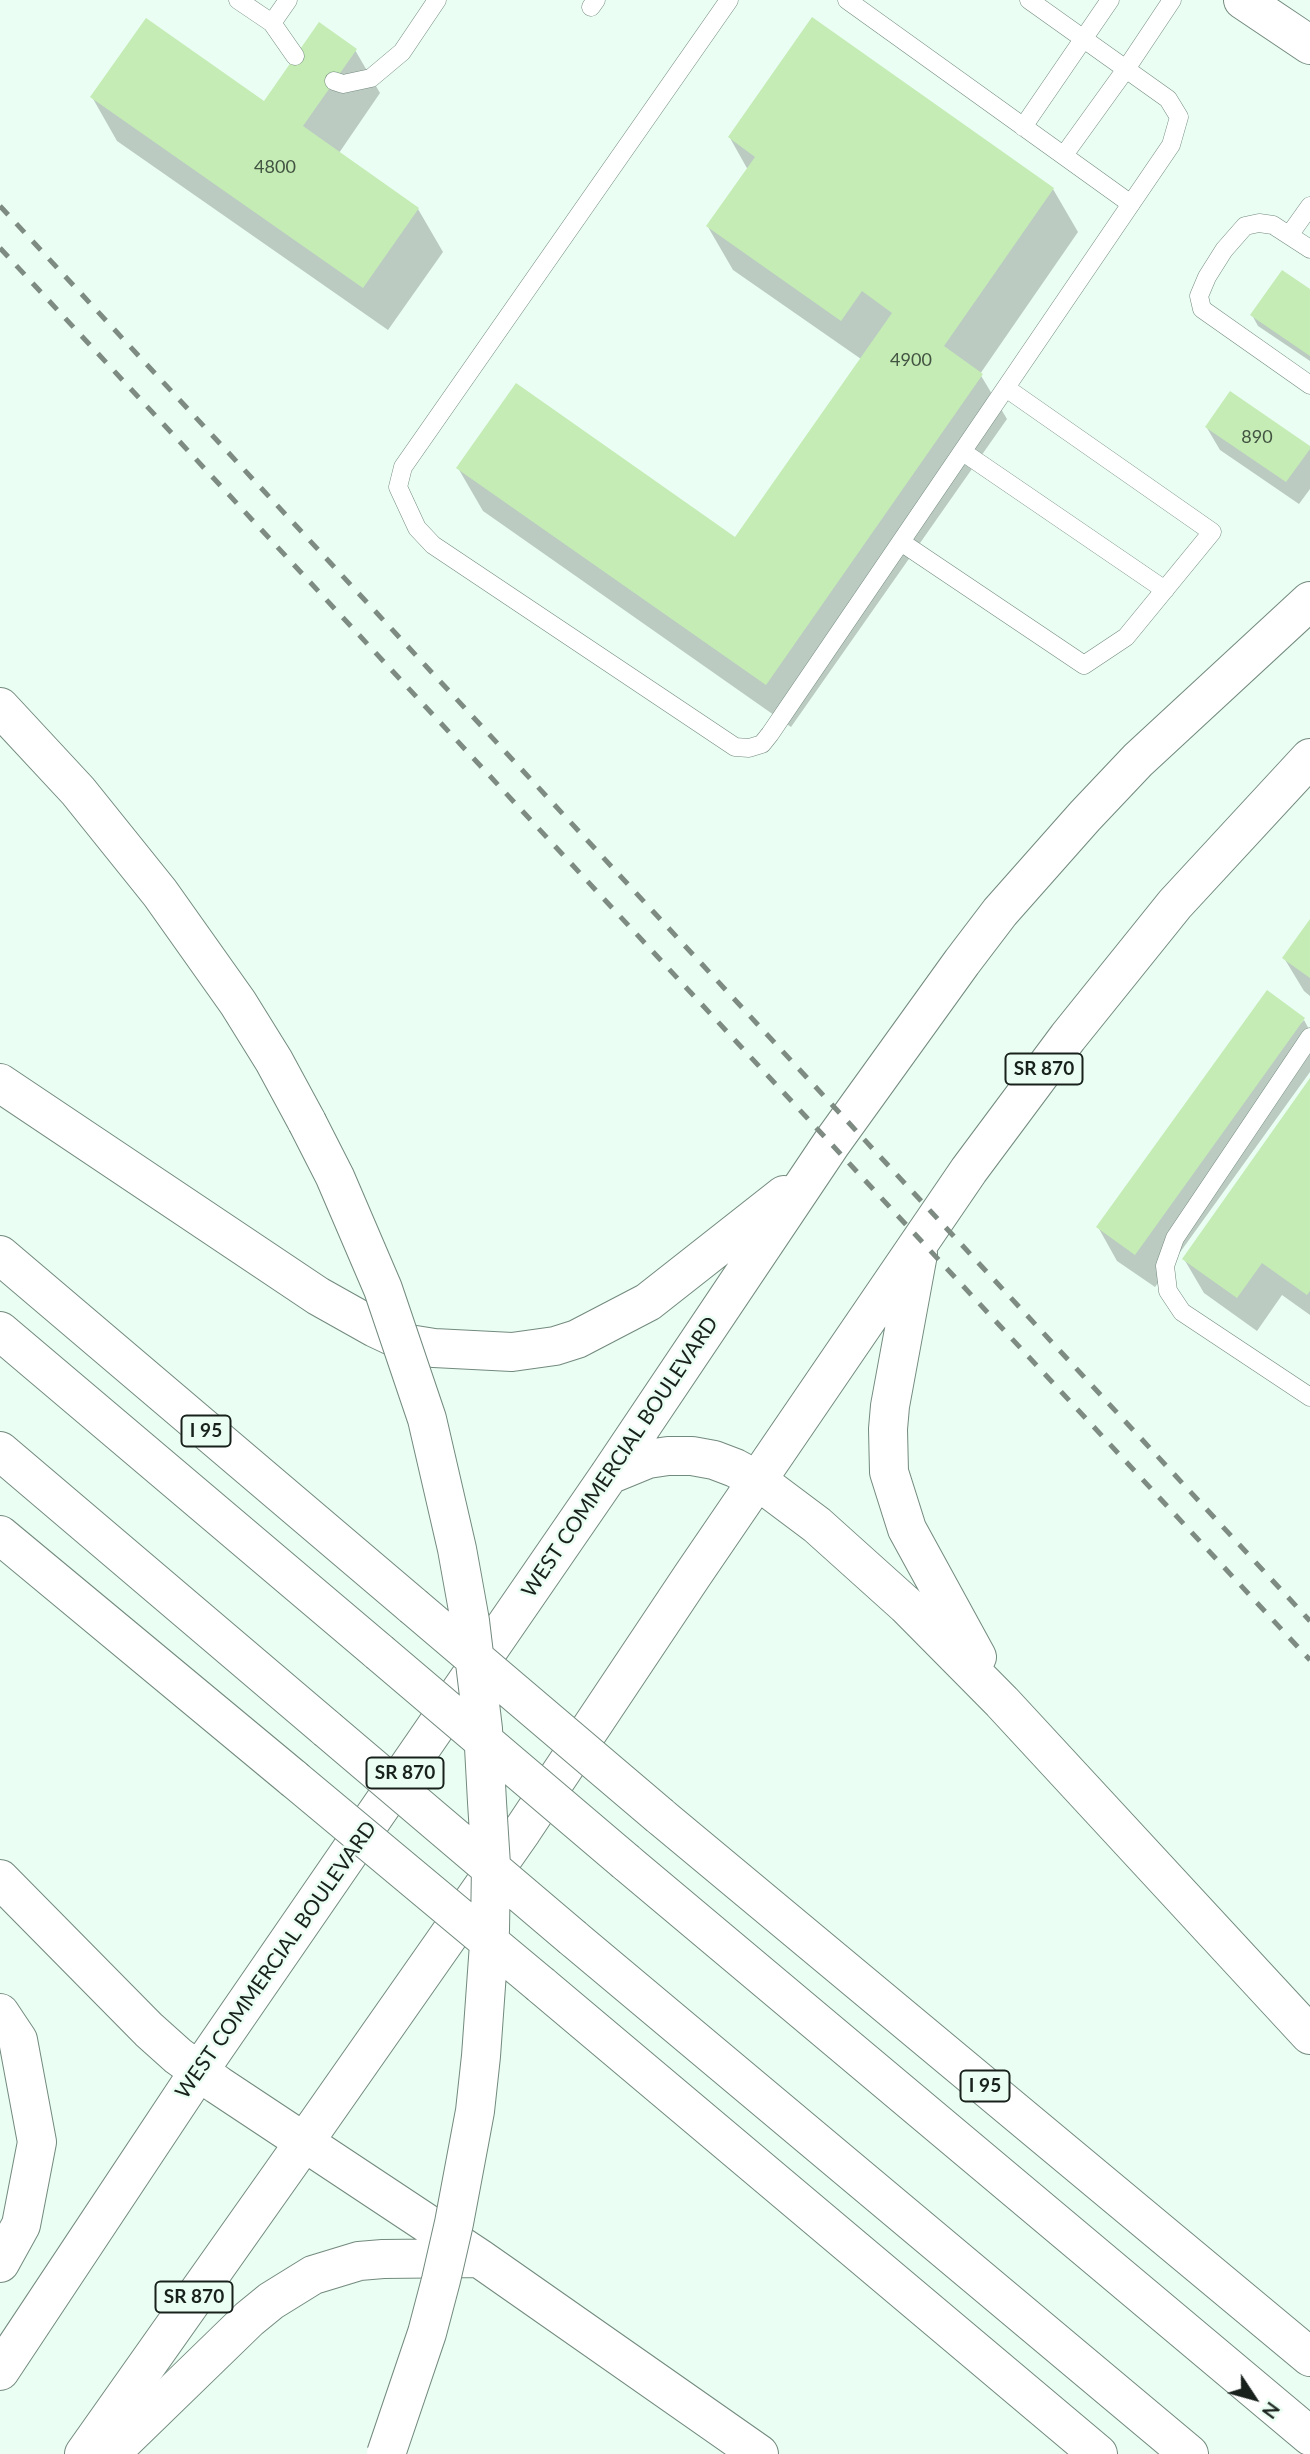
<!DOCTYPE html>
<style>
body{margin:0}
#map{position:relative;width:1310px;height:2454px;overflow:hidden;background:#eafef3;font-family:Lato,sans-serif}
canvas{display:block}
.north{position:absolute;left:1219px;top:2363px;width:70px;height:70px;-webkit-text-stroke:5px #eafef3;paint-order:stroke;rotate:126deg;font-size:19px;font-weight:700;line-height:28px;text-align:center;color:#18211c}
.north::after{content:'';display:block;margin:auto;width:24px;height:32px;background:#18211c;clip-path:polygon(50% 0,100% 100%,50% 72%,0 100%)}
</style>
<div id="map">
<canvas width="1310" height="2454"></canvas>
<div class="north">N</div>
</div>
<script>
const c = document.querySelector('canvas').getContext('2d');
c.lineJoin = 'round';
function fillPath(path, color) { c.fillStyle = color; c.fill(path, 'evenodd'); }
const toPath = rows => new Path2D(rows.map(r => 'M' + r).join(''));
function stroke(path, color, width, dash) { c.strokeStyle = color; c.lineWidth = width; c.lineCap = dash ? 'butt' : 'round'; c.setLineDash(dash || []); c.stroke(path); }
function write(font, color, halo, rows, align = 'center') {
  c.font = font + ' Lato,sans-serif'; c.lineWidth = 5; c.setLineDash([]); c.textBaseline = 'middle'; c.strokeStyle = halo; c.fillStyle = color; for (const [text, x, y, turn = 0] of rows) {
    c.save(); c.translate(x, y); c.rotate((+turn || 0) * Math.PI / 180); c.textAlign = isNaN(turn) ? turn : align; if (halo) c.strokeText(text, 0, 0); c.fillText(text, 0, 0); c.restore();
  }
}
const shadow = toPath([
 [355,50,380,93,339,153,418,209,443,252,388,330,117,141,92,97,264,103],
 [730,138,1053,189,1078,232,980,374,1007,419,791,727,483,511,458,468,735,539,861,359,733,270,708,227,748,170],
 [1310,291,1310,361,1258,326,1252,315],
 [1207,428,1310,448,1310,489,1299,504,1220,450],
 [1310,922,1310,996,1304,991,1284,958],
 [1304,1020,1310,1031,1310,1072,1155,1287,1117,1261,1098,1227],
 [1310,1082,1310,1315,1282,1295,1257,1331,1204,1293,1184,1259]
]);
const building = toPath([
 [812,17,1054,188,944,346,983,374,766,685,456,468,516,383,735,537,892,313,862,291,841,321,706,226,755,157,728,137],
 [146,18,264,101,319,22,357,49,303,126,419,208,363,288,90,97],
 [1282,270,1310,289,1310,356,1250,315],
 [1230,391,1310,446,1310,449,1286,482,1205,427],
 [1310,919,1310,978,1282,958],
 [1267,990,1305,1018,1135,1255,1096,1227],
 [1310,1078,1310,1291,1307,1295,1262,1263,1237,1298,1182,1259]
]);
const lane = toPath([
 [238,0,272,23,288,0],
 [729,0,403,467,398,487,417,528,433,545,735,747,749,748,762,744,770,734,1171,145,1179,117,1168,99,1029,0],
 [847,0,1131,204],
 [591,7,596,0],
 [272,23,295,56],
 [334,81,343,84,371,78,402,52,437,0],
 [1023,127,1110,0],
 [1064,155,1126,69,1172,0],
 [1290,234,1310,206],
 [1310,249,1273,225,1259,223,1245,226,1224,250,1207,277,1199,296,1202,309,1310,385],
 [963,452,1165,590],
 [901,542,1084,665,1126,637,1212,532,1006,388],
 [1310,1037,1175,1238,1165,1266,1168,1291,1182,1312,1310,1397]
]);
const secondary = toPath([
 [1243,0,1310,45]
]);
const primary = toPath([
 [0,2371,199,2071],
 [84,2454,305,2141]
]);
const highway = toPath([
 [0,707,78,791,160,893,238,1003,274,1061,307,1122],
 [0,1083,318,1296,375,1328,409,1344,434,1348,512,1352,555,1346,577,1339,648,1302,784,1195],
 [918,1254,890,1406,888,1429,889,1472,907,1529,977,1657],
 [0,1255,413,1606],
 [0,1331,379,1652],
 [0,1451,327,1729],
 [609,1475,648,1459,668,1456,692,1456,714,1460,735,1468,757,1480,817,1525,906,1605,1002,1702,1310,2035],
 [0,1535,294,1779],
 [660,1816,1310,2357],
 [626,1862,1310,2436],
 [0,1879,149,2030,178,2056,218,2085,479,2258,759,2454],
 [573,1938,1189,2454],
 [541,1985,1098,2454],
 [0,2013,18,2040,37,2142,21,2225,0,2263],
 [199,2071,609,1475,831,1144,962,962,1000,912,1085,816,1138,760,1310,601],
 [305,2141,522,1831,692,1576,969,1170,1068,1037,1175,904,1310,758],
 [110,2454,249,2319,271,2301,313,2275,359,2261,383,2259,478,2258]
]);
const rail = toPath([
 [0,206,1310,1621],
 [0,248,1310,1660]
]);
const highwayBridge = toPath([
 [307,1122,335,1177,383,1289,427,1419,457,1549,470,1621,483,1729,487,1802,491,1865,490,1930,481,2056,475,2111,454,2223,441,2280,427,2333,386,2454],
 [413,1606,660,1816],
 [379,1652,626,1862],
 [327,1729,573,1938],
 [294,1779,541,1985]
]);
const numberNames = [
 ["4800",275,167],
 ["4900",911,360],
 ["890",1257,437]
];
const shields = [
 [1044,1069,77],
 [206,1431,49],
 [405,1773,77],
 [985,2086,49],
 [194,2297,77]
];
const shieldNames = [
 ["SR 870",1044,1069],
 ["I 95",206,1431],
 ["SR 870",405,1773],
 ["I 95",985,2086],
 ["SR 870",194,2297]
];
const streetNames = [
 ["WEST COMMERCIAL BOULEVARD",620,1457,-56],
 ["WEST COMMERCIAL BOULEVARD",276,1960,-55]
];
fillPath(shadow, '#0003');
fillPath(building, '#c4ecb4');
stroke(lane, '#738a7e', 19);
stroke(secondary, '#738a7e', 40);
stroke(primary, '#738a7e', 40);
stroke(highway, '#738a7e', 40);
stroke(lane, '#fff', 18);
stroke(secondary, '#fff', 38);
stroke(primary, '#fff', 38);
stroke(highway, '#fff', 38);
stroke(rail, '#7d8b83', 5, [12, 12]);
stroke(highwayBridge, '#738a7e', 40, []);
stroke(highwayBridge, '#fff', 38);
write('18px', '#435442', null, numberNames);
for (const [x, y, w] of shields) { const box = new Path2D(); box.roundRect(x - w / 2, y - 15.5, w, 31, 5); c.fillStyle = '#eafef3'; c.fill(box); stroke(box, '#18211c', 2); }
write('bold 19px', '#18211c', null, shieldNames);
write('21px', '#18211c', '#eafef3', streetNames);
</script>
